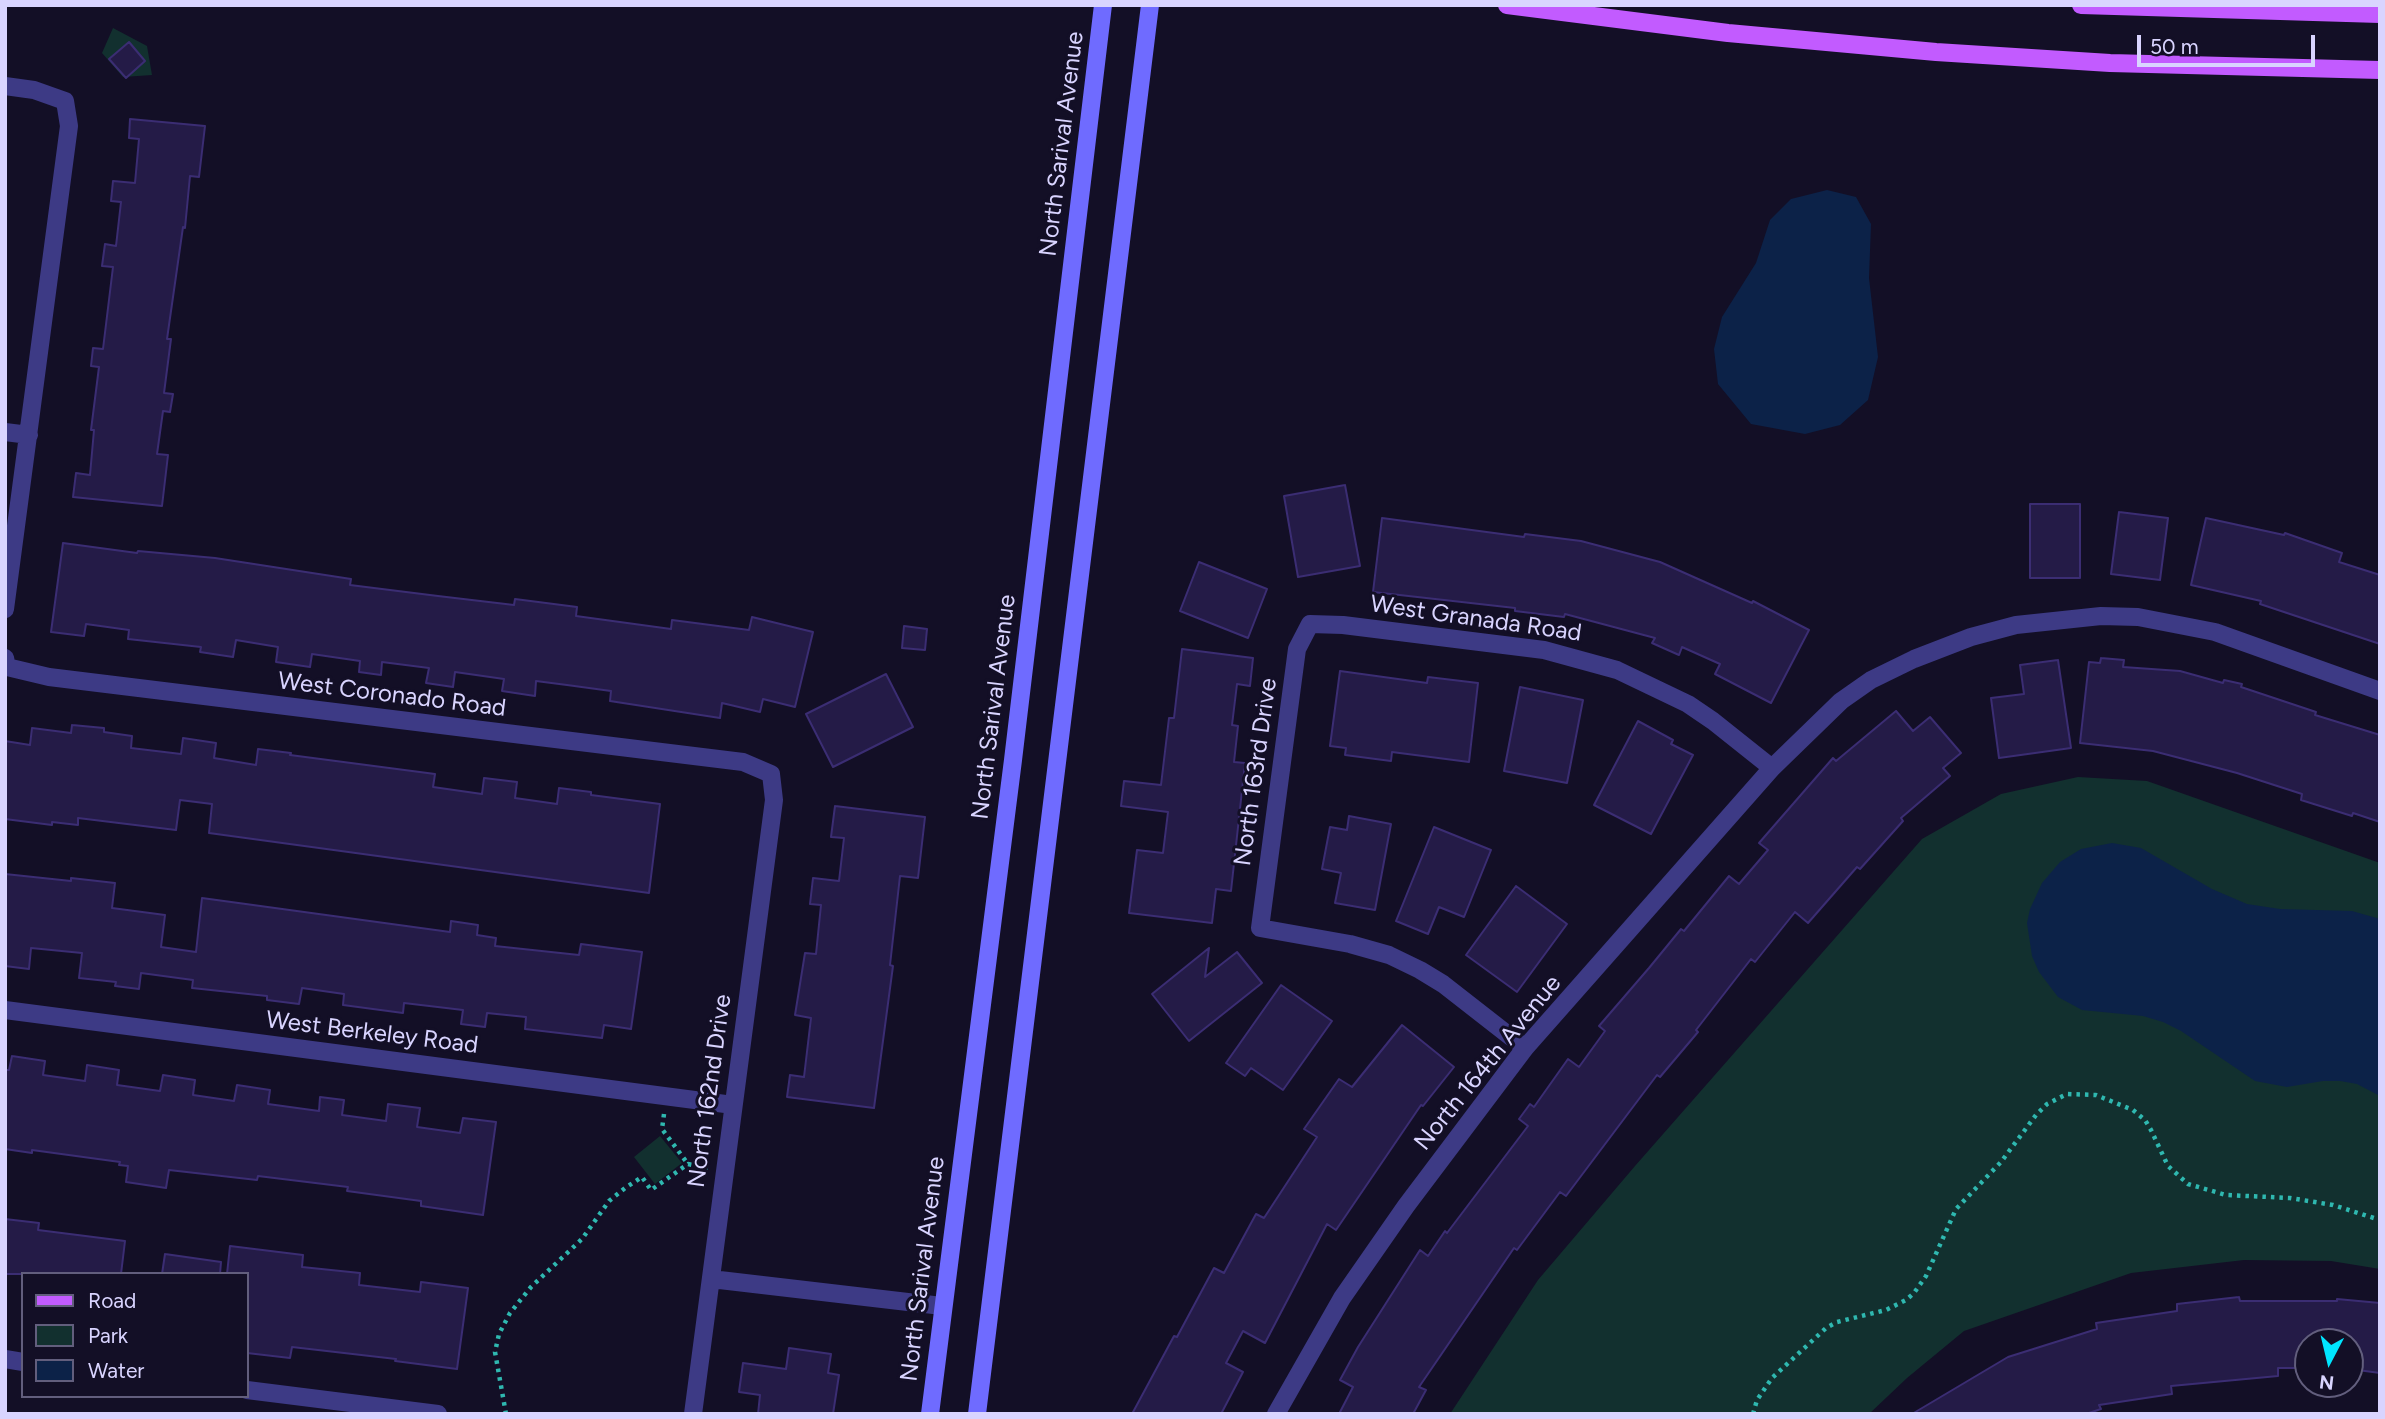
<!DOCTYPE html>
<style>
body{margin:0}
#map{position:relative;width:2385px;height:1419px;overflow:hidden;background:#130f26;font-family:Figtree,sans-serif}
canvas{display:block}
.frame{position:absolute;inset:0;border:7px solid #d9d4ff;pointer-events:none}
.legend{position:absolute;left:21px;top:1272px;width:228px;height:126px;box-sizing:border-box;background:#130f26;border:2px solid #625e7d;margin:0;padding:9px 12px;list-style:none;font-size:21px;color:#d9d4ff}
.legend li{display:flex;align-items:center;gap:14px;height:35px}
.legend b{width:35px;border:2px solid #625e7d}
.north{position:absolute;left:2294px;top:1328px;width:70px;height:70px;box-sizing:border-box;background:#130f26;border:2px solid #625e7d;border-radius:50%;rotate:187deg;font-size:19px;font-weight:700;line-height:28px;text-align:center;color:#d9d4ff}
.north::after{content:'';display:block;margin:auto;width:24px;height:32px;background:#00e5ff;clip-path:polygon(50% 0,100% 100%,50% 72%,0 100%)}
.scale{position:absolute;left:2137px;top:35px;width:178px;height:32px;box-sizing:border-box;border:4px solid #d9d4ff;border-top:0;padding-left:9px;font-size:21px;line-height:24px;white-space:nowrap;color:#d9d4ff;-webkit-text-stroke:5px #130f26;paint-order:stroke}
</style>
<div id="map">
<canvas width="2385" height="1419"></canvas>
<div class="frame"></div>
<ul class="legend">
<li><b style="height:9px;background:#c25bff"></b>Road</li>
<li><b style="height:19px;background:#12302f"></b>Park</li>
<li><b style="height:19px;background:#0c2248"></b>Water</li>
</ul>
<div class="north">N</div>
<div class="scale">50 m</div>
</div>
<script>
const c = document.querySelector('canvas').getContext('2d');
c.lineJoin = 'round';
function fillPath(path, color) { c.fillStyle = color; c.fill(path, 'evenodd'); }
const toPath = rows => new Path2D(rows.map(r => 'M' + r).join(''));
function stroke(path, color, width, dash) { c.strokeStyle = color; c.lineWidth = width; c.lineCap = dash ? 'butt' : 'round'; c.setLineDash(dash || []); c.stroke(path); }
function write(font, color, halo, rows, align = 'center') {
  c.font = font + ' Figtree,sans-serif'; c.lineWidth = 6; c.setLineDash([]); c.textBaseline = 'middle'; c.strokeStyle = halo; c.fillStyle = color; for (const [text, x, y, turn = 0] of rows) {
    c.save(); c.translate(x, y); c.rotate((+turn || 0) * Math.PI / 180); c.textAlign = isNaN(turn) ? turn : align; if (halo) c.strokeText(text, 0, 0); c.fillText(text, 0, 0); c.restore();
  }
}
const green = toPath([
 [113,28,147,46,152,75,123,77,102,53],
 [2078,777,2147,781,2380,863,2380,1269,2331,1261,2244,1260,2131,1273,1964,1331,1907,1378,1869,1414,1450,1414,1538,1280,1635,1166,1922,839,2001,794],
 [660,1136,682,1163,655,1184,634,1157]
]);
const water = toPath([
 [1827,190,1856,197,1871,224,1869,278,1878,357,1868,400,1840,425,1805,434,1751,424,1718,384,1714,349,1722,317,1756,263,1770,220,1791,199],
 [2112,843,2141,848,2212,889,2247,904,2280,909,2352,911,2380,919,2380,1096,2357,1084,2340,1081,2323,1081,2287,1087,2255,1081,2181,1031,2163,1022,2143,1016,2082,1010,2058,997,2039,972,2032,956,2027,923,2030,909,2042,883,2060,862,2081,849]
]);
const building = toPath([
 [129,42,145,61,126,78,109,59,129,42],
 [130,119,205,126,199,177,190,176,185,228,183,227,167,339,171,339,164,393,173,394,170,412,163,411,157,454,168,455,162,506,73,497,76,473,90,475,94,430,91,430,99,367,91,366,93,348,103,349,113,267,102,266,105,244,116,246,121,202,111,201,113,181,135,183,139,139,129,138,130,119],
 [1345,485,1360,566,1298,577,1284,496,1345,485],
 [2030,504,2080,504,2080,578,2030,578,2030,504],
 [2119,512,2168,518,2160,580,2111,574,2119,512],
 [1382,518,1524,537,1525,534,1581,541,1660,562,1752,603,1753,601,1809,630,1771,703,1715,674,1720,664,1682,647,1679,655,1652,643,1655,638,1565,614,1564,617,1515,611,1515,608,1373,592,1382,518],
 [2206,518,2284,535,2285,533,2342,553,2339,562,2380,575,2380,644,2260,604,2261,601,2191,585,2206,518],
 [63,543,137,553,138,551,215,558,351,579,350,585,438,596,514,605,515,599,577,607,576,616,671,629,672,620,749,630,752,617,813,632,795,707,763,699,760,712,722,703,720,718,610,701,611,691,567,685,536,681,535,696,502,691,504,679,455,672,453,687,426,683,429,668,382,662,381,675,359,672,360,661,312,654,310,667,276,662,278,647,236,640,233,657,200,652,201,647,128,639,129,630,86,624,84,636,51,632,63,543],
 [1199,562,1267,589,1248,638,1180,611,1199,562],
 [904,626,927,629,925,650,902,648,904,626],
 [1182,649,1253,658,1250,686,1237,684,1232,725,1238,726,1234,762,1245,763,1231,891,1216,889,1212,923,1129,913,1137,850,1163,853,1168,812,1121,806,1124,781,1161,785,1169,718,1174,718,1182,649],
 [2101,658,2124,660,2123,667,2180,671,2223,683,2224,680,2242,684,2241,687,2316,712,2315,715,2380,735,2380,822,2353,813,2352,816,2301,800,2302,794,2237,773,2153,751,2080,743,2089,662,2100,663,2101,658],
 [2058,660,2071,748,1999,758,1991,698,2024,694,2020,665,2058,660],
 [1340,671,1427,683,1428,677,1478,683,1469,762,1392,752,1391,761,1345,755,1346,748,1330,746,1340,671],
 [886,674,913,727,833,767,806,714,886,674],
 [1520,687,1583,700,1567,783,1504,771,1520,687],
 [1896,711,1913,731,1930,717,1961,753,1943,768,1950,776,1901,818,1903,821,1860,869,1857,867,1808,923,1795,912,1755,962,1751,959,1696,1030,1698,1032,1660,1077,1657,1075,1566,1196,1560,1192,1517,1250,1514,1248,1419,1387,1426,1390,1413,1414,1339,1414,1353,1387,1340,1380,1358,1347,1420,1250,1428,1256,1445,1231,1447,1233,1528,1126,1519,1119,1530,1104,1534,1107,1568,1059,1579,1067,1605,1031,1599,1026,1649,968,1681,929,1684,931,1729,876,1739,884,1768,850,1759,843,1833,758,1836,761,1896,711],
 [1638,721,1673,740,1671,744,1693,755,1651,834,1594,805,1638,721],
 [72,725,104,728,104,732,132,736,131,748,181,754,183,738,216,743,214,758,256,765,258,749,291,753,290,755,435,774,433,787,482,794,484,778,517,782,515,798,557,804,559,788,591,792,591,795,660,804,649,893,209,833,212,804,180,800,176,830,78,818,78,825,52,822,52,825,5,819,5,741,30,745,32,728,71,733,72,725],
 [835,806,925,817,918,878,900,876,890,965,893,966,874,1108,787,1097,790,1075,804,1077,811,1018,795,1015,805,953,816,954,821,905,810,904,813,878,839,881,844,838,831,837,835,806],
 [1349,816,1391,824,1375,910,1335,903,1341,873,1322,869,1330,827,1347,830,1349,816],
 [1434,827,1491,850,1464,917,1439,907,1428,934,1396,921,1434,827],
 [5,874,71,881,71,878,115,883,112,908,165,915,161,947,196,952,202,898,450,932,451,921,478,925,477,935,496,938,495,946,579,955,581,944,642,952,631,1029,604,1025,602,1038,525,1029,526,1017,487,1013,485,1027,461,1024,463,1010,404,1003,403,1013,343,1005,344,994,302,988,299,1004,267,1000,267,996,192,988,193,980,141,973,139,989,115,986,116,982,79,978,82,953,31,948,29,969,5,966,5,874],
 [1516,886,1567,924,1517,992,1466,955,1516,886],
 [1209,948,1205,977,1237,952,1262,983,1189,1041,1152,994,1209,948],
 [1281,985,1332,1021,1283,1090,1251,1068,1245,1076,1226,1063,1281,985],
 [1402,1025,1454,1067,1423,1106,1421,1105,1336,1230,1327,1224,1265,1343,1243,1331,1226,1363,1243,1372,1221,1414,1132,1414,1174,1336,1177,1337,1214,1268,1224,1273,1256,1214,1264,1218,1317,1137,1304,1129,1339,1079,1352,1087,1402,1025],
 [12,1056,45,1061,43,1075,85,1081,87,1065,119,1070,117,1085,160,1091,163,1075,195,1080,193,1095,234,1101,237,1085,270,1090,268,1104,319,1111,320,1097,344,1100,342,1115,386,1121,388,1104,420,1108,417,1127,460,1133,463,1118,496,1122,483,1215,421,1206,421,1201,347,1191,348,1187,258,1176,257,1180,169,1170,166,1188,126,1182,128,1166,119,1165,120,1162,32,1150,32,1153,5,1149,5,1070,9,1070,12,1056],
 [5,1219,39,1223,38,1230,125,1241,121,1274,5,1274,5,1219],
 [230,1246,303,1255,302,1267,360,1273,359,1285,420,1292,421,1282,468,1288,457,1369,395,1361,396,1359,292,1347,290,1358,247,1353,247,1274,227,1274,230,1246],
 [165,1254,221,1262,220,1274,162,1274,165,1254],
 [2239,1297,2240,1301,2337,1301,2337,1299,2380,1303,2380,1373,2350,1369,2350,1342,2308,1342,2308,1368,2278,1368,2278,1376,2171,1386,2172,1394,2099,1405,2101,1409,2086,1414,1912,1414,2008,1357,2097,1329,2096,1323,2177,1311,2177,1304,2239,1297],
 [789,1348,831,1354,828,1373,839,1375,833,1414,758,1414,760,1395,739,1392,743,1363,786,1369,789,1348]
]);
const path = toPath([
 [664,1114,662,1129,688,1164],
 [506,1414,495,1352,499,1334,510,1313,531,1287,582,1239,609,1201,625,1188,642,1177,651,1190,688,1164,708,1168],
 [1753,1414,1757,1400,1772,1378,1826,1328,1837,1322,1886,1310,1906,1300,1914,1293,1926,1276,1956,1209,2001,1162,2036,1115,2047,1104,2067,1094,2096,1095,2133,1110,2145,1120,2151,1130,2168,1166,2188,1184,2226,1195,2290,1198,2333,1205,2380,1220]
]);
const street = toPath([
 [5,86,34,90,65,101,69,126,5,609],
 [5,432,29,435],
 [5,658,7,667,49,677,743,762,771,774,774,800,693,1414],
 [5,1010,733,1105],
 [1525,1048,1443,984,1420,970,1389,955,1350,944,1260,928,1297,649,1310,624,1343,625,1544,650,1617,670,1688,704,1713,721,1772,768],
 [711,1279,942,1306],
 [5,1359,23,1362],
 [247,1390,438,1414],
 [1276,1414,1342,1298,1406,1206,1525,1048,1772,768,1841,701,1871,680,1914,659,1971,637,2016,625,2101,616,2138,617,2215,632,2380,691]
]);
const secondary = toPath([
 [930,1414,1013,760,1103,5],
 [977,1414,1150,5]
]);
const primary = toPath([
 [1507,5,1728,33,1936,52,2110,63,2380,70],
 [2081,5,2380,14]
]);
const streetNames = [
 ["North Sarival Avenue",1062,144,-83],
 ["West Granada Road",1476,619,8],
 ["West Coronado Road",392,695,7],
 ["North Sarival Avenue",994,707,-83],
 ["North 163rd Drive",1256,772,-82],
 ["West Berkeley Road",372,1033,7],
 ["North 164th Avenue",1488,1063,-51],
 ["North 162nd Drive",710,1091,-82],
 ["North Sarival Avenue",923,1269,-83]
];
fillPath(green, '#12302f');
fillPath(water, '#0c2248');
fillPath(building, '#241b47');
stroke(building, '#3b2d73', 2);
stroke(path, '#2fb8b0', 4.5, [3.5, 5]);
stroke(street, '#3d3a85', 18);
stroke(secondary, '#6f6bff', 18);
stroke(primary, '#c25bff', 18);
write('24px', '#d9d4ff', '#130f26', streetNames);
</script>
